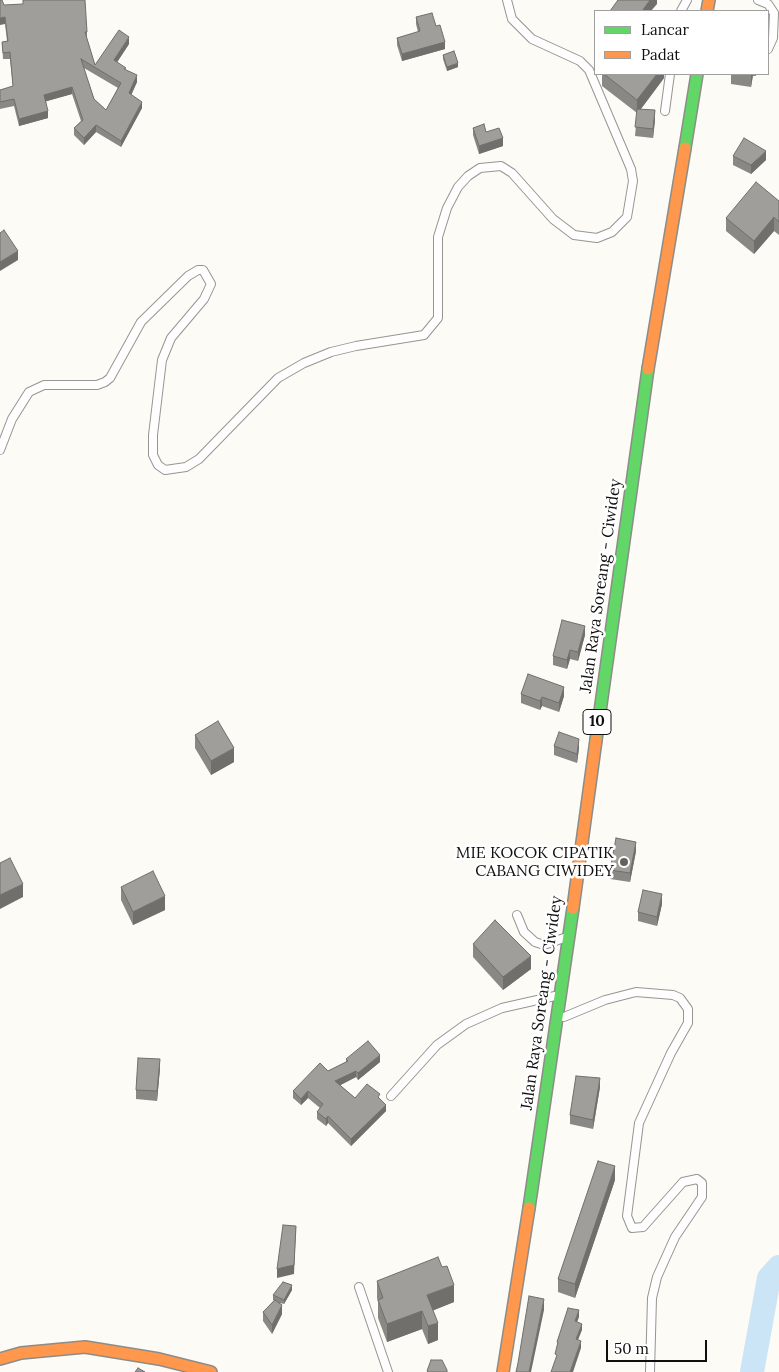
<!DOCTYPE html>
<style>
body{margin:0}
#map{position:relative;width:779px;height:1372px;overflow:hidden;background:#fcfbf5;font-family:Lora,serif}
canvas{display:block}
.legend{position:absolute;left:594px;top:10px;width:175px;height:65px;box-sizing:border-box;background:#fff;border:1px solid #9f9f9f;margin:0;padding:6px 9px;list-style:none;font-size:15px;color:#0f0f0f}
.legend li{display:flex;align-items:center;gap:10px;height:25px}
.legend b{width:25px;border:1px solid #9f9f9f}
.scale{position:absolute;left:606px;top:1340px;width:101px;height:22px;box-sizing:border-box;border:2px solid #0f0f0f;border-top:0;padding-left:6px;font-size:15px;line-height:18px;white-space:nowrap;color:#0f0f0f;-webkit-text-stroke:4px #fff;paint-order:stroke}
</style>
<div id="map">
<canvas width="779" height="1372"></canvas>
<ul class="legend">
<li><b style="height:6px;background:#63d668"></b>Lancar</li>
<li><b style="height:6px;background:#ff974d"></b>Padat</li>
</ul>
<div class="scale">50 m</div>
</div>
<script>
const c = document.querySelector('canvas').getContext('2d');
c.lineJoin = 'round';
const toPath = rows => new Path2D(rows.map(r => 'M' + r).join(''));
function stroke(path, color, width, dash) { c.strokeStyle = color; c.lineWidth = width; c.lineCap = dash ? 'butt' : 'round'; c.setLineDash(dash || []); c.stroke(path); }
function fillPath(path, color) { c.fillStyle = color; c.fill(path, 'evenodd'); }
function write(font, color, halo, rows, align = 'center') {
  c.font = font + ' Lora,serif'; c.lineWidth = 5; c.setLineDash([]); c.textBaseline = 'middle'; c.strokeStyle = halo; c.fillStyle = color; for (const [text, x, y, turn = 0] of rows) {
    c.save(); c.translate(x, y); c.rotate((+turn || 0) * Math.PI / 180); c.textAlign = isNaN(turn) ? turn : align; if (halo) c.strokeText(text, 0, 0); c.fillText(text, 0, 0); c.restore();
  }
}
const river = toPath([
 [752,1372,769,1278,779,1267]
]);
const lane = toPath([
 [758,0,768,4,774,13,773,38,768,49],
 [681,11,687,0],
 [665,111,670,74],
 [0,450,12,419,29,392,44,385,97,385,105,382,110,378,141,322,188,276,198,270,203,270,211,284,204,299,171,338,162,360,153,435,153,455,158,465,165,470,186,467,199,459,278,378,304,363,331,352,356,346,424,335,438,318,438,237,447,208,458,187,468,176,480,168,501,166,512,173,553,219,574,235,597,238,612,232,627,217,633,181,631,169,589,70,580,61,532,39,512,19,507,0],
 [517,915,524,932,535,942,544,945,564,938],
 [564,1017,605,1000,636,992,673,995,680,998,688,1009,688,1023,671,1053,639,1123,627,1216,632,1228,643,1227,683,1182,697,1179,702,1183,702,1197,675,1237,657,1277,652,1298,650,1372],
 [391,1096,437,1045,466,1024,502,1008,555,996],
 [359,1287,388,1372]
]);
const fast = toPath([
 [685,148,697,74],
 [596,740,648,369],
 [529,1208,573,908]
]);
const slow = toPath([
 [707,11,709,0],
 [648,369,685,148],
 [573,908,596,740],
 [0,1359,21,1353,85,1347,159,1359,211,1372],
 [503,1372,529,1208]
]);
const wall = toPath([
 [4,5,87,32,87,39,95,65,129,44,117,62,137,82,131,95,142,108,121,147,96,132,84,145,74,135,74,128,81,121,72,94,46,101,48,118,19,126,14,106,0,109,0,90,13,87,10,59,3,59,2,42,7,41,5,24],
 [84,68,118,88,106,110,94,99],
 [416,17,436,26,445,49,402,61,397,45,397,38,418,32,416,24],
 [443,55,458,67,447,71,443,59],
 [602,74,664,74,664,78,641,109,655,120,653,138,635,136,637,113,602,86],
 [731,74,756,74,756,76,753,76,751,87,731,84],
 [473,128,486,132,503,146,479,154,473,135],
 [733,156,766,160,751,174,733,165],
 [779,201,779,235,774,231,754,254,726,231,726,218],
 [585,635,578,661,570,659,567,669,553,665,553,656],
 [521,694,564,696,559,712,542,706,540,710,521,703],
 [195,735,234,762,211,775,195,748],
 [554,746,579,748,577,763,554,755],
 [636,851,630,882,610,879,610,870],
 [121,887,165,910,133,925,121,900],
 [662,904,657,926,638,921,638,912],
 [473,944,531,969,503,990,473,957],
 [346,1059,380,1062,358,1080,356,1077,340,1085,355,1098,380,1099,386,1111,351,1146,328,1123,326,1126,317,1119,317,1112,320,1108,308,1098,301,1105,293,1098,293,1091,328,1071,346,1062],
 [160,1068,157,1101,136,1099,136,1090],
 [600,1087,593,1129,570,1124,570,1115],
 [615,1180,575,1298,558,1292,558,1279],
 [377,1281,454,1302,433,1310,438,1340,428,1344,422,1329,387,1342,378,1318,378,1302,377,1298],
 [292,1290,284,1304,280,1303,282,1314,272,1334,263,1321,263,1312,274,1300,273,1300,273,1295]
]);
const shadedWall = toPath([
 [650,0,657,0,657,4,651,11,642,11],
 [5,17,5,24,0,25,0,18],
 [129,37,129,44,114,67,114,60],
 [445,42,445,49,402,61,402,54],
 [458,63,458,67,447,71,447,67],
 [657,74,664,74,664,78,637,114,637,100],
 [751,74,753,74,751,87],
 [137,75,137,82,129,100,129,93],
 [72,87,72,94,44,102,44,95],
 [142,102,142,108,121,147,121,141],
 [655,110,655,120,653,138,653,129],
 [48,111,48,118,19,126,19,119],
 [96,125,96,132,84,145,84,138],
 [503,138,503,146,479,154,479,146],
 [766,151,766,160,751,174,751,165],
 [774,217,774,231,754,254,754,241],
 [18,251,18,260,0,271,0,262],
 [585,626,585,635,578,661,578,652],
 [570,650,570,659,567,669,567,660],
 [564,687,564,696,559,712,559,703],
 [542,697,542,706,540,710,540,701],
 [579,739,579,748,577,763,577,754],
 [234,748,234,762,211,775,211,761],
 [636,842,636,851,630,882,630,873],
 [23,884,23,897,0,909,0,895],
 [662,894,662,904,657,926,657,917],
 [165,896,165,910,133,925,133,912],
 [531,956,531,969,503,990,503,977],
 [380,1055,380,1062,358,1080,358,1073],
 [160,1059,160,1068,157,1101,157,1091],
 [356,1071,356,1077,335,1088,335,1081],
 [600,1078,600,1087,593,1129,593,1120],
 [308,1091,308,1098,301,1105,301,1099],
 [386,1105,386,1111,351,1146,351,1139],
 [328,1116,328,1123,326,1126,326,1119],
 [615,1166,615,1180,575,1298,575,1284],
 [296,1226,294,1274,277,1278,277,1269],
 [292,1285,292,1290,284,1304,284,1300],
 [454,1285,454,1302,427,1313,427,1295],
 [544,1299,544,1310,531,1372,529,1372],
 [282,1305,282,1314,272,1334,272,1325],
 [579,1310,579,1317,575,1328,575,1321],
 [422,1311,422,1329,387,1342,387,1324],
 [438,1323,438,1340,428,1344,428,1326],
 [582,1324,582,1330,576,1345,576,1339],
 [581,1341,581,1348,573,1372,570,1372]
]);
const building = toPath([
 [0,0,2,0,4,5,23,4,23,0,85,0,87,32,85,32,95,65,119,30,129,37,114,60,126,68,124,69,137,75,129,93,142,102,121,141,96,125,84,138,74,128,83,120,72,87,44,95,48,111,19,119,14,99,0,102,0,90,13,86,10,52,3,53,2,42,8,41,5,17,0,18,0,0],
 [81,59,121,83,106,110,94,99,81,59],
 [618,0,650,0,642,11,610,11,618,0],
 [432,13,436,26,440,25,445,42,402,54,397,38,420,31,416,17,432,13],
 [454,51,458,63,447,67,443,55,454,51],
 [604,74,657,74,637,100,604,74],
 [637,109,655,110,653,129,635,127,637,109],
 [484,124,486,132,499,128,503,138,479,146,473,128,484,124],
 [744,138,766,151,751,165,733,156,744,138],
 [756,182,779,201,779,222,774,217,754,241,726,218,756,182],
 [4,230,18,251,0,262,0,233,4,230],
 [562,620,585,626,578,652,570,650,567,660,553,656,562,620],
 [528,674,564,687,559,703,542,697,540,701,521,694,528,674],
 [218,721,234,748,211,761,195,735,218,721],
 [559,732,579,739,577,754,554,746,559,732],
 [616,838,636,842,630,873,610,870,616,838],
 [10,858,23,884,0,895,0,863,10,858],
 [153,871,165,896,133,912,121,887,153,871],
 [643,890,662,894,657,917,638,912,643,890],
 [495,920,531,956,503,977,473,944,495,920],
 [368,1041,380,1055,358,1073,356,1071,335,1081,355,1098,367,1084,380,1094,378,1097,386,1105,351,1139,328,1116,326,1119,317,1112,323,1104,308,1091,301,1099,293,1091,320,1063,328,1071,348,1061,346,1059,368,1041],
 [138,1058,160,1059,157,1091,136,1090,138,1058],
 [576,1076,600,1078,593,1120,570,1115,576,1076],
 [598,1161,615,1166,575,1284,558,1279,598,1161],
 [283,1225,296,1226,294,1265,277,1269,283,1225],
 [438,1257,442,1267,447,1266,454,1285,427,1295,438,1323,428,1326,422,1311,387,1324,378,1300,383,1298,377,1281,438,1257],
 [283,1282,292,1285,284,1300,273,1295,283,1282],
 [529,1296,544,1299,529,1372,516,1372,518,1363,529,1296],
 [275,1300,282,1305,272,1325,263,1312,275,1300],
 [568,1308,579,1310,575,1321,582,1324,576,1339,581,1341,570,1372,551,1372,557,1355,555,1354,558,1342,557,1342,568,1308],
 [431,1360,442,1360,447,1370,447,1372,428,1372,427,1371,431,1360],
 [138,1368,145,1372,135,1372,138,1368]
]);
const markers = [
 [624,862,5,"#626260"]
];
const shields = [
 [597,722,28]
];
const shieldNames = [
 ["10",597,722]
];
const streetNames = [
 ["Jalan Raya Soreang - Ciwidey",601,586,-82],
 ["Jalan Raya Soreang - Ciwidey",542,1003,-82]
];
const poiNames = [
 ["MIE KOCOK CIPATIK",614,853],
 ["CABANG CIWIDEY",614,871]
];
stroke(river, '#cce5f6', 24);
stroke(lane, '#969593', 10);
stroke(fast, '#8c8c89', 14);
stroke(slow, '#8c8c89', 14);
stroke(lane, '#fffefe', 8);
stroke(fast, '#63d668', 11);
stroke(slow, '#ff974d', 11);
fillPath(wall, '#8a8884');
fillPath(shadedWall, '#706f6c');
fillPath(building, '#a09e9a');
stroke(building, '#706f6c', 1);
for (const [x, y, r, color] of markers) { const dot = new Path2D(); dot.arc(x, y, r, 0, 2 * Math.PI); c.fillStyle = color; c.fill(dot); stroke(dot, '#fff', 2); }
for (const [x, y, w] of shields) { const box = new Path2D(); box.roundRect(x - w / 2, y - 12.5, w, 25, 4); c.fillStyle = '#fff'; c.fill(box); stroke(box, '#0f0f0f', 1); }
write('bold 15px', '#0f0f0f', null, shieldNames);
write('16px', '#0f0f0f', '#fff', streetNames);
write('16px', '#0f0f0f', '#fff', poiNames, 'right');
</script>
